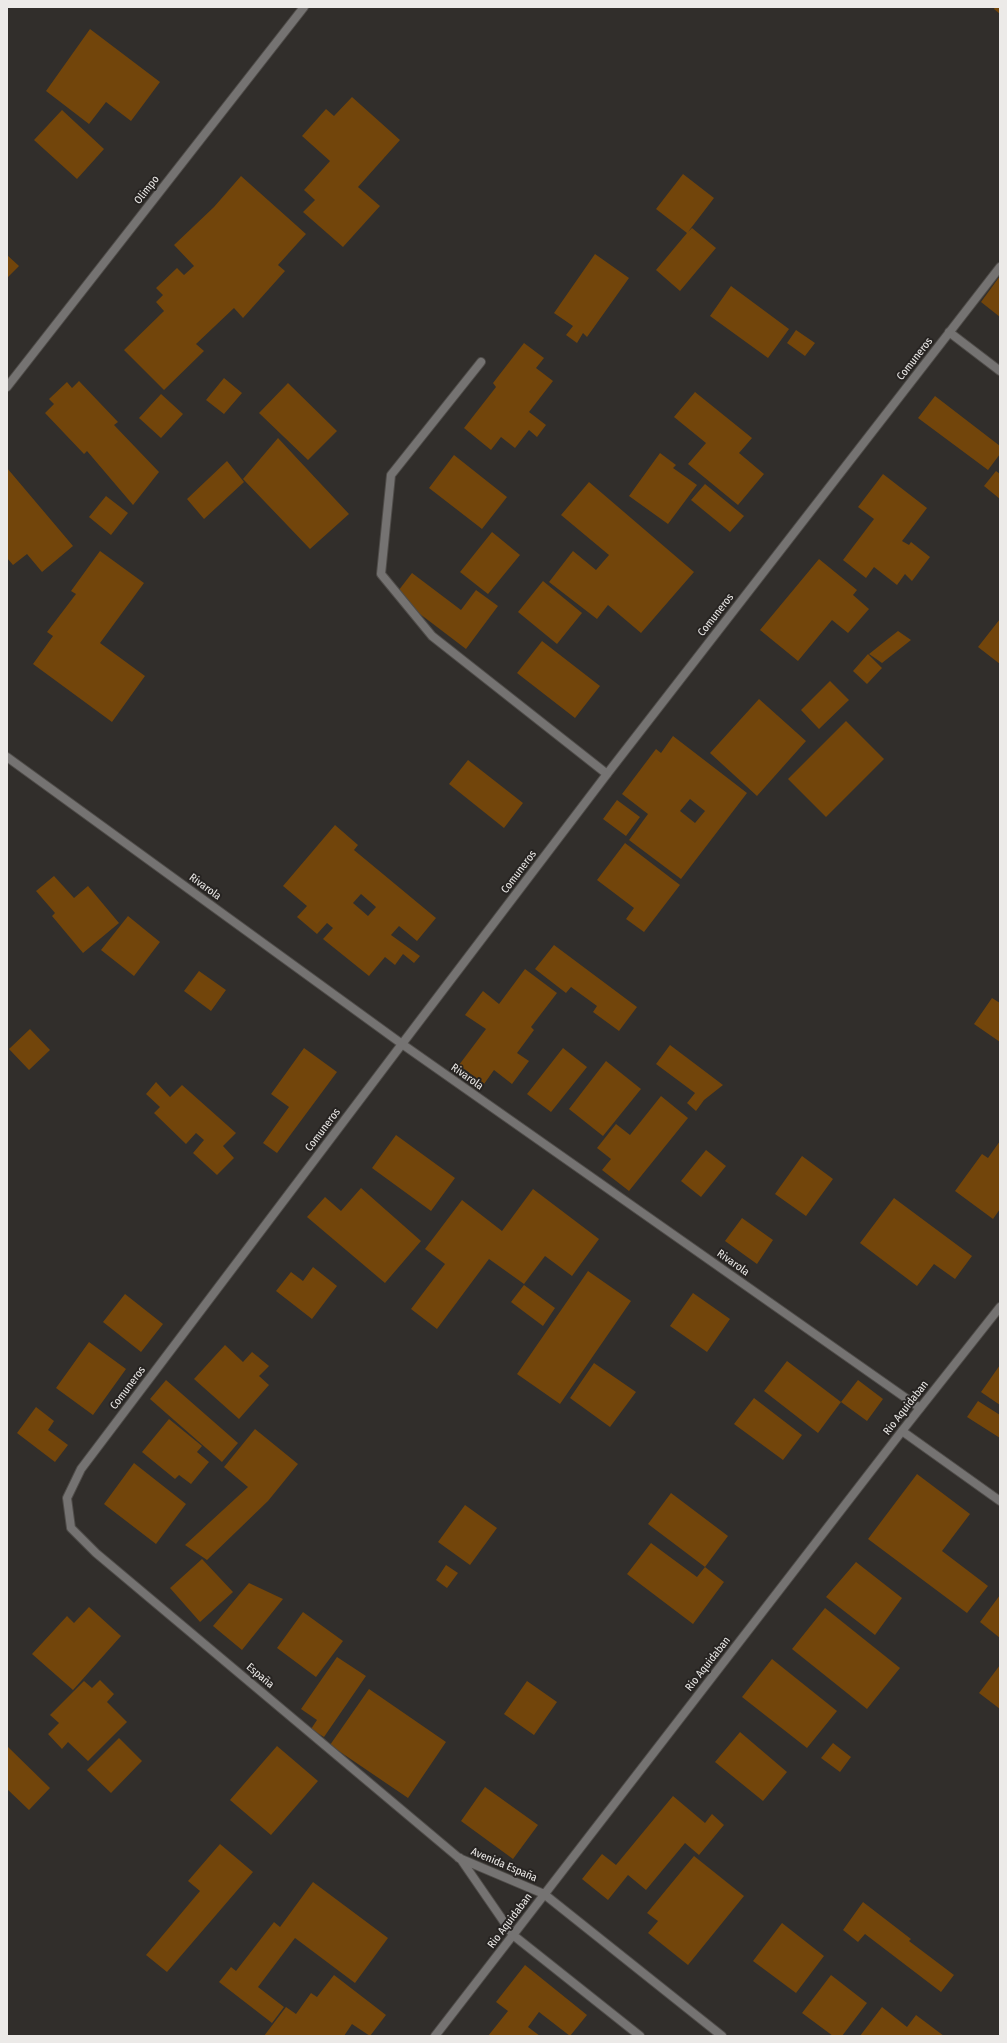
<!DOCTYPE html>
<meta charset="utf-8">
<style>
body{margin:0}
#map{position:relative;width:1007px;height:2043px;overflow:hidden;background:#312e2b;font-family:"Fira Sans Condensed",sans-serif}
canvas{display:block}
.frame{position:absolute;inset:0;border:8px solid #eceae8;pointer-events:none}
</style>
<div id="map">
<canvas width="1007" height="2043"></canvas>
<div class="frame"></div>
</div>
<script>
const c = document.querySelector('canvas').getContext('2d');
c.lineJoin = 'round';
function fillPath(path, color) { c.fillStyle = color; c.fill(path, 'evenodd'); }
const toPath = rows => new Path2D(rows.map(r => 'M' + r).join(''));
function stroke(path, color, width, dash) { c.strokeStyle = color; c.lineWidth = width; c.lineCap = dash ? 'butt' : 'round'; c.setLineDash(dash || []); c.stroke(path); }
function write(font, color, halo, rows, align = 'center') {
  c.font = font + ' "Fira Sans Condensed",sans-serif'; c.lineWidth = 4; c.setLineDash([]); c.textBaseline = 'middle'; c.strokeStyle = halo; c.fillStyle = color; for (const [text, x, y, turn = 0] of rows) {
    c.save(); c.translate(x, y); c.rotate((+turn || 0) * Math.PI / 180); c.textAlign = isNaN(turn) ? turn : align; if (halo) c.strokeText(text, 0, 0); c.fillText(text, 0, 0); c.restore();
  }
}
const building = toPath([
 [995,7,1000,7,1000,14,994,9],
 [90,29,160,82,131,121,106,102,89,124,46,91],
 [352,97,400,140,358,187,380,206,343,247,303,212,315,200,304,190,330,161,302,136,326,109,334,116],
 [62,110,104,149,77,179,34,140],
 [683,174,714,198,688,232,692,228,716,248,680,291,656,270,687,233,656,209],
 [241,176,306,234,278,265,285,271,243,318,234,308,196,344,204,351,164,390,124,350,164,311,156,302,163,295,156,288,177,268,184,275,194,266,174,245,214,207],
 [595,254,629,278,587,337,583,333,577,343,566,335,573,326,554,313],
 [7,255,19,266,7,278],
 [1000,276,1000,317,981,302],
 [731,286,789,329,768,358,710,316],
 [796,330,815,343,805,356,787,343],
 [524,343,544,358,536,368,553,381,529,412,546,425,537,437,529,430,515,448,501,437,491,450,464,428,496,387,493,383],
 [224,378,242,393,224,414,206,400],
 [79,381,118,422,114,425,159,472,133,505,87,451,84,454,45,413,54,404,49,399,67,382,72,388],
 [288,383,337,431,308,460,259,413],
 [695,392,752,438,739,453,764,474,738,505,688,464,706,443,674,417],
 [161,394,183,414,161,438,139,418],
 [935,396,1000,446,1000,454,988,470,918,418],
 [278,438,349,514,310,549,243,479],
 [660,453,676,465,673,468,697,485,668,524,629,496],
 [454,455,507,497,482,529,429,488],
 [227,461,244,482,204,519,187,499],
 [7,468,73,546,42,572,27,554,13,565,7,558],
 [996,471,1000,474,1000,499,984,486],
 [883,474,927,508,902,541,909,545,911,542,930,557,912,581,905,574,897,585,874,567,866,578,843,560,874,519,858,507],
 [589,482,694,572,641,633,608,605,597,619,549,582,573,551,596,570,609,555,561,515],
 [705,484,744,516,730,532,691,500],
 [106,496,128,513,111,535,89,517],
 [492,532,520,555,488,594,460,572],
 [100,551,144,583,100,643,145,676,112,722,33,664,53,636,47,632,76,594,71,591],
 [819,559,857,590,853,595,869,609,848,633,832,620,798,661,760,630],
 [412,573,461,610,476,590,498,606,466,649,395,595],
 [543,581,582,613,557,644,518,612],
 [1000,619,1000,664,978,647],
 [898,631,911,640,882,663,869,654],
 [542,641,600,686,575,718,517,673],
 [868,654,882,668,867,684,853,671],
 [830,681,849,700,819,729,801,710],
 [759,699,806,741,757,796,710,753],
 [846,721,884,759,826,817,788,779],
 [673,736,747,793,681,879,629,840,648,814,622,794,656,749,661,753],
 [690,799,705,811,695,823,680,811],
 [468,760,523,803,504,828,449,784],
 [617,800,640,817,626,836,603,819],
 [335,825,358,845,354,850,436,918,417,941,399,926,391,935,420,956,414,963,403,954,395,965,385,957,369,976,323,939,333,928,327,923,317,934,297,917,307,906,283,886],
 [361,894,376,907,368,916,353,903],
 [625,843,680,885,644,932,626,919,634,908,597,880],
 [54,876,74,898,88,886,119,923,83,953,52,916,55,913,36,891],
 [128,916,160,942,134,976,101,950],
 [554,945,637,1007,619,1031,593,1012,597,1006,571,987,566,993,535,969],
 [525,969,557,993,531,1027,534,1030,517,1053,529,1061,512,1084,494,1070,484,1084,459,1065,486,1029,465,1015,483,991,499,1004],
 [199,971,226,990,211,1011,184,991],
 [992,998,1000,1003,1000,1042,974,1024],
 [30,1029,50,1050,29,1070,9,1049],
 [670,1045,723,1085,704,1100,696,1111,687,1103,695,1093,656,1064],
 [304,1048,337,1072,277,1153,263,1143,289,1107,271,1094],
 [563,1048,587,1067,551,1112,527,1094],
 [606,1061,641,1089,603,1136,569,1109],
 [156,1082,170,1097,182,1085,236,1133,223,1146,234,1158,217,1175,193,1153,204,1140,196,1133,186,1144,154,1113,160,1107,146,1094],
 [661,1096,688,1118,629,1191,602,1170,611,1159,597,1148,616,1124,630,1135],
 [396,1135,455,1178,431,1211,372,1168],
 [1000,1141,1000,1209,993,1219,955,1191,982,1154,988,1158],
 [706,1150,726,1166,701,1197,681,1181],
 [802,1156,833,1179,806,1216,775,1194],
 [361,1188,421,1241,385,1283,307,1217,325,1197,341,1211],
 [533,1189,599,1239,572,1276,545,1256,524,1284,489,1259,437,1329,411,1309,445,1264,425,1249,462,1200,502,1231],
 [894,1198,972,1256,955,1279,934,1264,917,1286,860,1243],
 [742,1218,773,1240,757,1264,725,1241],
 [313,1267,337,1286,312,1319,276,1291,291,1272,303,1281],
 [588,1271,631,1301,560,1404,517,1374],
 [524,1285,555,1308,543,1326,511,1302],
 [693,1293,730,1319,707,1352,670,1326],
 [125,1294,163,1324,141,1352,103,1322],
 [89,1342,126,1369,93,1415,56,1388],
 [225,1345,243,1362,252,1352,269,1366,259,1376,269,1385,239,1419,194,1379],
 [787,1361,841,1402,818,1433,764,1391],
 [594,1363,636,1392,610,1427,570,1398],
 [1000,1365,1000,1405,981,1392],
 [166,1380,238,1443,222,1462,150,1399],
 [858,1380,883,1399,867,1421,841,1402],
 [754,1398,802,1435,783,1460,734,1424],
 [978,1401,1000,1415,1000,1438,967,1417],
 [36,1407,54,1421,48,1430,68,1445,55,1462,17,1433],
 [169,1419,202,1446,197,1452,209,1462,191,1484,179,1475,175,1479,142,1452],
 [255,1429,298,1464,268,1501,207,1560,185,1545,248,1487,224,1467],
 [134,1463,186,1504,156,1544,104,1504],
 [917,1474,970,1514,942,1551,988,1586,967,1613,868,1539],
 [671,1493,728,1536,705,1567,648,1524],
 [465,1505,497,1528,470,1565,438,1542],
 [651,1543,697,1577,705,1567,724,1582,693,1624,627,1574],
 [202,1559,233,1592,200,1622,170,1588],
 [856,1562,902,1598,875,1635,826,1597],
 [446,1565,458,1573,447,1588,436,1580],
 [249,1583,283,1599,242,1650,213,1626],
 [1000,1595,1000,1638,980,1622],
 [89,1607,121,1636,73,1690,32,1654,67,1616,74,1623],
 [825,1608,900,1668,867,1709,792,1649],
 [303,1612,343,1641,316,1677,277,1648],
 [337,1657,366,1676,324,1737,311,1729,317,1720,301,1709],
 [772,1659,837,1711,807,1748,742,1697],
 [1000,1665,1000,1709,979,1693],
 [100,1680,114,1694,107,1702,127,1722,88,1761,68,1742,62,1749,48,1734,59,1723,50,1715,84,1681,92,1688],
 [527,1681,557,1702,534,1735,504,1714],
 [369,1689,446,1742,408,1798,330,1745],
 [740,1732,787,1772,763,1801,715,1762],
 [119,1738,142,1761,111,1793,87,1770],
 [833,1743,851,1757,840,1772,821,1758],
 [7,1746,50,1788,29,1810,7,1789],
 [277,1746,318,1781,271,1835,230,1800],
 [485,1787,538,1825,513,1859,461,1821],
 [673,1796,705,1823,712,1814,724,1825,699,1855,685,1843,646,1890,628,1875,608,1900,582,1879,602,1854,616,1865],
 [220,1844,253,1872,167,1972,146,1955,200,1891,188,1881],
 [694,1856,744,1896,688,1965,648,1933,658,1921,647,1913],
 [313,1882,388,1938,355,1983,295,1938,258,1987,284,2007,272,2023,219,1982,231,1967,236,1971,274,1922,280,1927],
 [863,1902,911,1939,909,1941,954,1975,941,1992,865,1934,858,1942,843,1930],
 [782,1923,824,1956,796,1993,753,1961],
 [525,1965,587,2015,570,2036,539,2012,528,2027,540,2036,488,2036,508,2011,496,2002],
 [334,1975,386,2015,370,2036,352,2024,344,2036,264,2036,286,2007,296,2014,311,1993,317,1997],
 [831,1975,867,2003,842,2036,833,2036,802,2013],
 [882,2007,907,2027,916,2015,944,2036,860,2036]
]);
const service = toPath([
 [481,362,391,475,381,574,432,636,607,774]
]);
const minor = toPath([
 [949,332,1000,371],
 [7,387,304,7],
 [7,757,402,1044,920,1408],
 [902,1431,1000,1501],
 [459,1858,96,1553,71,1528,67,1498,81,1469,402,1044,607,774,1000,267],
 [435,2036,513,1935]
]);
const tertiary = toPath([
 [459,1858,544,1894,722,2036],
 [460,1858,513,1935,640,2036],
 [513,1935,902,1431,1000,1307]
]);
const streetNames = [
 ["Olimpo",147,190,-52],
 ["Comuneros",915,359,-52],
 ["Comuneros",716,615,-52],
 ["Comuneros",519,872,-53],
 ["Rivarola",205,887,36],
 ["Rivarola",467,1077,35],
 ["Comuneros",323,1130,-53],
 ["Rivarola",733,1263,35],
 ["Comuneros",128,1388,-53],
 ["Rio Aquidaban",906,1408,-52],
 ["Rio Aquidaban",708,1664,-52],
 ["España",260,1676,40],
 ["Avenida España",504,1865,23],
 ["Rio Aquidaban",510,1921,-53]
];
fillPath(building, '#72450b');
stroke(service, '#4f4c49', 10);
stroke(minor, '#4f4c49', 10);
stroke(tertiary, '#4f4c49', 10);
stroke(service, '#757372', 8);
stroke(minor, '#757372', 8);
stroke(tertiary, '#757372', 8);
write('11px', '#eceae8', '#272422', streetNames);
</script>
